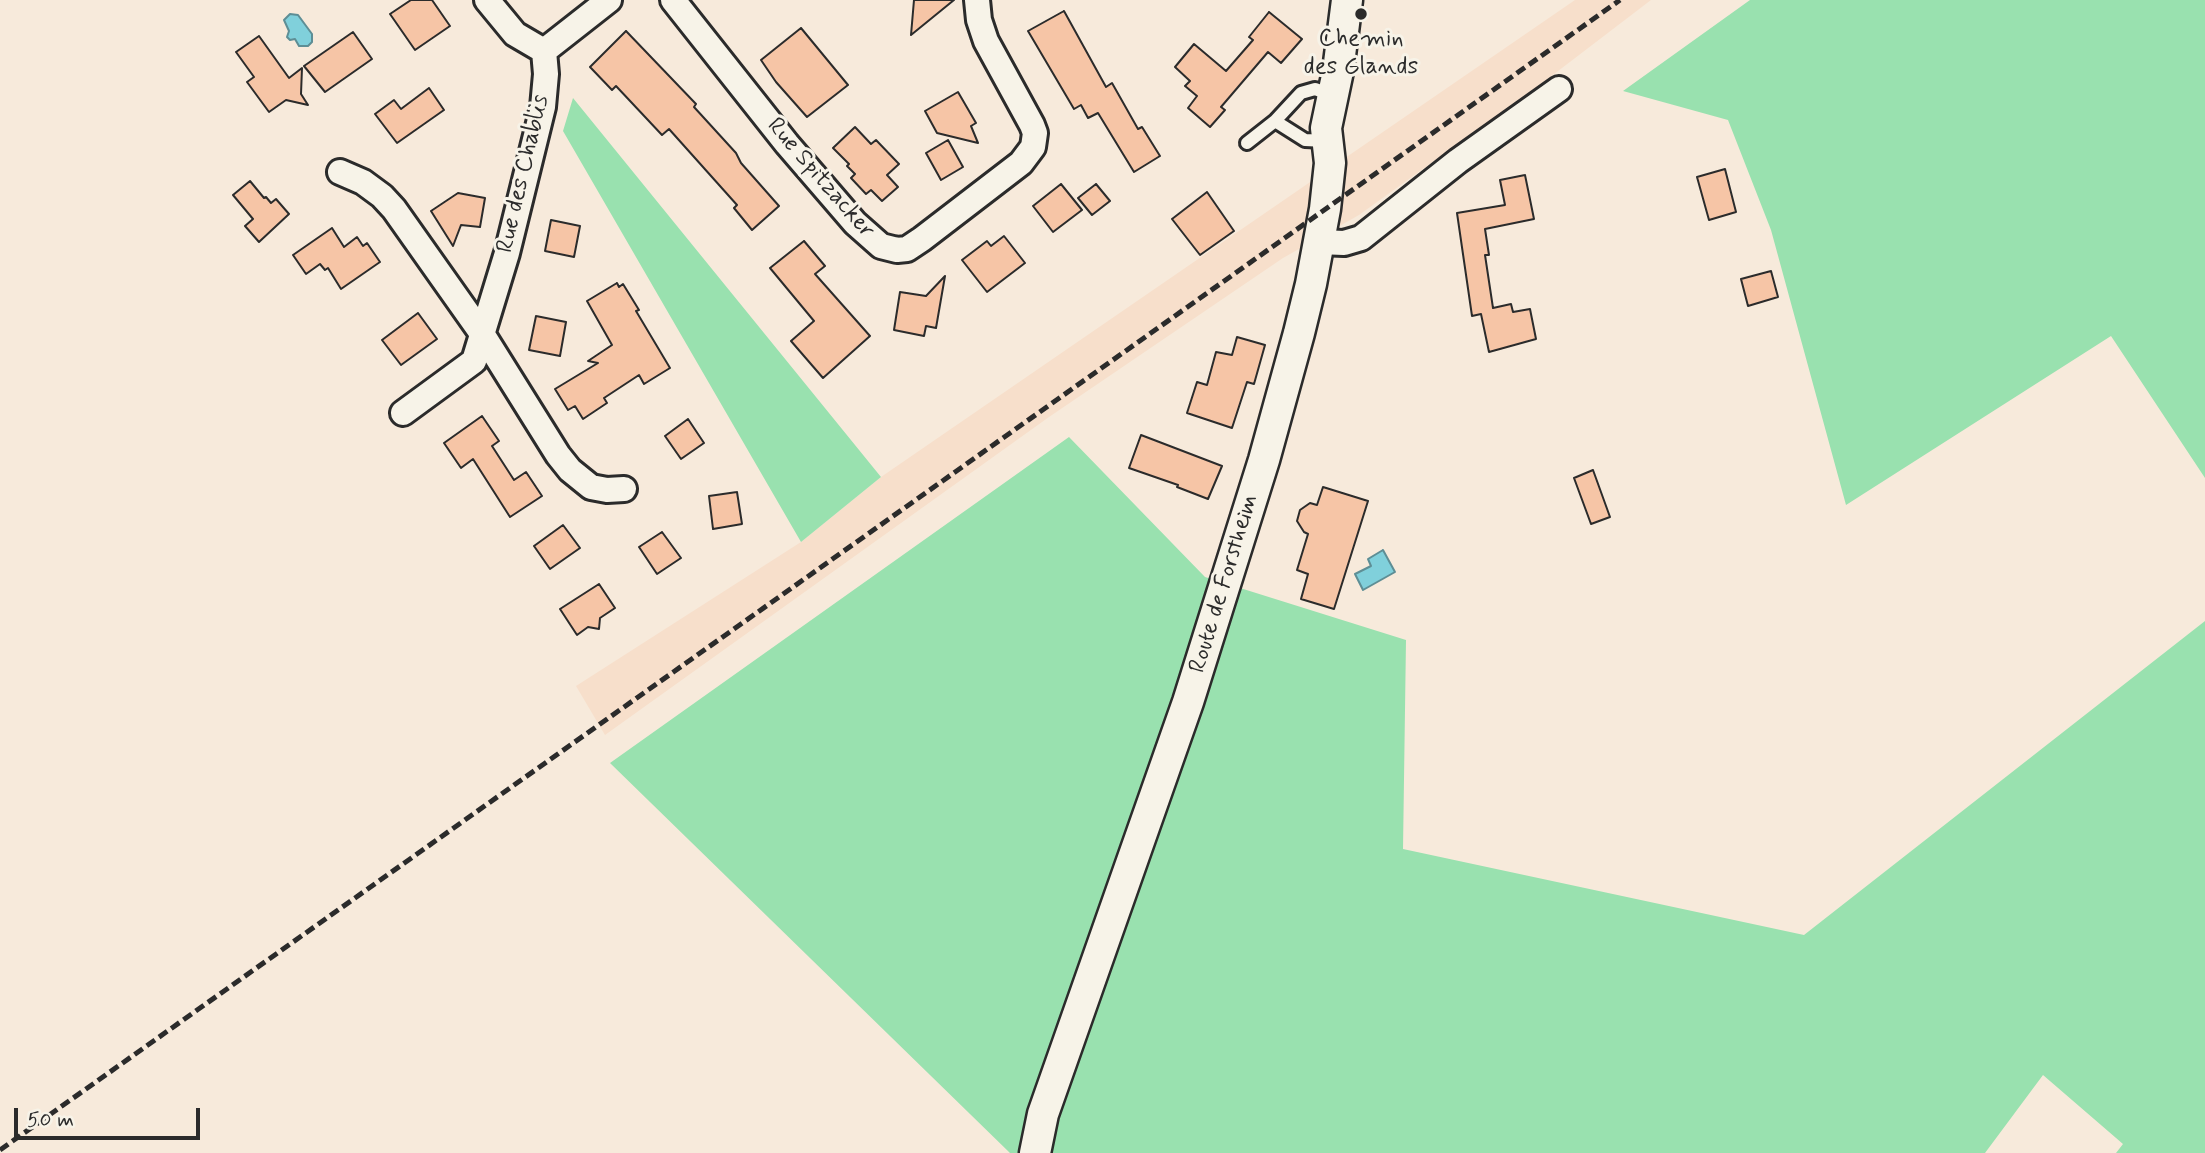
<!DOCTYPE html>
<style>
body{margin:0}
#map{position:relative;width:2205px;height:1153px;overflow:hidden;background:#f7eadb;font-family:Mynerve,sans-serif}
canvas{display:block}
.scale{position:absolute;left:14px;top:1108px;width:186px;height:32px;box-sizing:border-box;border:4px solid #2b2b2b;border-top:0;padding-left:9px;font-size:21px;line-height:24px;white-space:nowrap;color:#2b2b2b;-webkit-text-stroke:5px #f7f3e8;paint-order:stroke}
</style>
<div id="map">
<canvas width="2205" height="1153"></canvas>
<div class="scale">50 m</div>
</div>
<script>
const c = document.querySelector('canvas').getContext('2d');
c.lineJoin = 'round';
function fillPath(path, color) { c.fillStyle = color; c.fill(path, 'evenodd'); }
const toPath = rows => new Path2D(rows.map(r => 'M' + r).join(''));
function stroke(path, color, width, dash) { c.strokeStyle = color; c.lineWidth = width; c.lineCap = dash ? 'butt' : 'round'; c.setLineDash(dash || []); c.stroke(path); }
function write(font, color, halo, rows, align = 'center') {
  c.font = font + ' Mynerve,sans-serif'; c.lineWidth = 6; c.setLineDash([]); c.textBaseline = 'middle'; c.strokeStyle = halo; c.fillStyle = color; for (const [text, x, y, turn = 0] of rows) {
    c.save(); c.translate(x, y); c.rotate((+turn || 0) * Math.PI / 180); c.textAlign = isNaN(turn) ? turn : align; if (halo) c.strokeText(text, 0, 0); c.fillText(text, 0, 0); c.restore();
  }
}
const built = toPath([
 [1575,0,1651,0,1545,81,1359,215,1283,258,1049,417,605,735,576,686,801,542,881,477]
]);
const green = toPath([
 [1750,0,2205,0,2205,478,2111,336,1846,505,1771,230,1728,120,1623,91],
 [573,98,881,477,801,542,563,131],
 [1069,437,1205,577,1406,640,1403,849,1804,935,2205,621,2205,1153,2116,1153,2123,1144,2043,1075,1985,1153,1010,1153,610,763]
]);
const water = toPath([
 [290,14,298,15,312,34,312,42,308,46,299,46,295,39,290,40,287,37,289,31,284,20,290,14],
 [1383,550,1395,572,1363,590,1355,574,1371,566,1368,559,1383,550]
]);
const building = toPath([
 [411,0,432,0,450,26,415,50,390,14,411,0],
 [914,0,954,0,911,35,914,0],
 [1064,11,1106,87,1112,83,1138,129,1142,127,1160,156,1134,172,1098,113,1088,118,1081,105,1074,109,1028,31,1064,11],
 [1269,12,1302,39,1281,63,1268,52,1221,107,1225,110,1210,127,1188,108,1197,96,1185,86,1190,81,1175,67,1194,44,1226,71,1253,40,1249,37,1269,12],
 [801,28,848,85,807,117,776,82,761,60,801,28],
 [626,31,696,104,694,107,736,153,741,163,779,206,752,230,734,208,737,205,669,129,662,135,616,86,612,90,590,67,626,31],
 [353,32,372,59,325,92,304,66,353,32],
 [259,36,289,78,302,68,301,94,308,105,286,100,269,112,247,82,254,77,236,52,259,36],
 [429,88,444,110,397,143,375,114,394,100,401,109,429,88],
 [958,92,976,123,971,126,978,143,937,133,925,111,958,92],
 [855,127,871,144,876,140,899,164,887,175,898,187,882,201,871,190,866,194,851,178,855,174,847,166,849,164,833,148,855,127],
 [948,140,963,167,941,180,926,153,948,140],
 [1725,169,1736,212,1709,220,1697,177,1725,169],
 [1525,175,1534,219,1485,229,1489,255,1485,255,1493,308,1511,304,1513,312,1530,309,1536,339,1489,352,1481,314,1472,316,1457,213,1505,205,1500,180,1525,175],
 [250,181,264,198,266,197,271,203,276,199,289,214,259,242,245,226,253,219,233,195,250,181],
 [1061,184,1082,210,1053,232,1033,206,1061,184],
 [1096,184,1110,201,1092,215,1078,198,1096,184],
 [1207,192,1234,231,1200,255,1172,219,1207,192],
 [458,193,485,198,480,227,461,225,453,246,431,211,458,193],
 [551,220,580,226,574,257,545,251,551,220],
 [332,228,344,247,357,237,363,246,367,243,380,262,341,289,328,268,325,270,320,264,306,274,293,255,332,228],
 [1004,236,1025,263,987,292,962,260,987,241,991,246,1004,236],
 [804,241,825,266,815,274,870,336,823,378,791,341,814,321,770,268,804,241],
 [1771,271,1778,297,1748,306,1741,279,1771,271],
 [945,276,936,328,926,326,924,336,894,330,900,292,926,296,945,276],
 [617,283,619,287,623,284,639,310,636,311,670,368,644,384,639,375,604,398,607,403,583,419,575,406,568,410,555,389,598,363,588,361,612,345,587,301,617,283],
 [418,313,437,339,401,365,382,340,418,313],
 [536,316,566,322,560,356,529,350,536,316],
 [1237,337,1265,345,1254,384,1247,382,1232,428,1187,413,1197,382,1207,385,1216,352,1232,355,1237,337],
 [482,416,499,441,492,446,514,480,526,472,542,496,510,517,473,459,461,468,444,443,482,416],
 [688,419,704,443,681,459,665,436,688,419],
 [1141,435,1222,466,1208,499,1177,487,1178,485,1129,468,1141,435],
 [1593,470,1610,517,1591,524,1574,478,1593,470],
 [1323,487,1368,501,1334,609,1301,599,1308,574,1297,570,1308,534,1304,532,1297,521,1300,510,1310,503,1317,505,1323,487],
 [737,492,742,524,713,529,709,496,737,492],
 [563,525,580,548,550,569,534,546,563,525],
 [662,532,681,558,657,574,639,547,662,532],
 [599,584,615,608,600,618,599,629,588,627,577,635,560,609,599,584]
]);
const service = toPath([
 [1326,141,1305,140,1275,121,1301,93,1315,89,1332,95],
 [1247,143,1275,121]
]);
const minor = toPath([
 [487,0,515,34,544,51],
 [673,0,787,144,855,223,881,246,897,250,907,249,922,239,1021,163,1033,147,1035,133,1032,125,986,41,979,20,977,0],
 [340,172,363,182,382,196,394,209,483,335,558,455,570,470,591,487,607,490,624,489],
 [1319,242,1344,243,1361,238,1458,161,1559,89],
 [403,413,474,361,507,253,543,107,546,74,544,51,609,0]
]);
const tertiary = toPath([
 [1035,1153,1043,1114,1188,702,1264,460,1299,333,1311,284,1325,209,1330,163,1326,128,1338,71,1347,0]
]);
const rail = toPath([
 [0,1150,1620,0]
]);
const markers = [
 [1361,14,7,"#2b2b2b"]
];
const poiNames = [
 ["Chemin",1361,40],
 ["des Glands",1361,68]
];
const streetNames = [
 ["Rue des Chablis",524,174,-77],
 ["Rue Spitzacker",820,179,49],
 ["Route de Forstheim",1225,584,-73]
];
fillPath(built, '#f7dfcb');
fillPath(green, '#99e1af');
fillPath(water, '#80d0db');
stroke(water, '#5e8e95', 2);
fillPath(building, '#f6c5a6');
stroke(building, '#2b2b2b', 2);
stroke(service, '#2b2b2b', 18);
stroke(minor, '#2b2b2b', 30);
stroke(tertiary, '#2b2b2b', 35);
stroke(service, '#f7f3e8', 12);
stroke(minor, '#f7f3e8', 24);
stroke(tertiary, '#f7f3e8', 30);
stroke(rail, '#2b2b2b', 5, [10, 5]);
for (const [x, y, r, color] of markers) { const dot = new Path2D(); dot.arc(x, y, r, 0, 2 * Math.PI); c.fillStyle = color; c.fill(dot); stroke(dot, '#f7f3e8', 2.5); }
write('24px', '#2b2b2b', '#f7f3e8', poiNames);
write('24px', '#2b2b2b', '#f7f3e8', streetNames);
</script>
